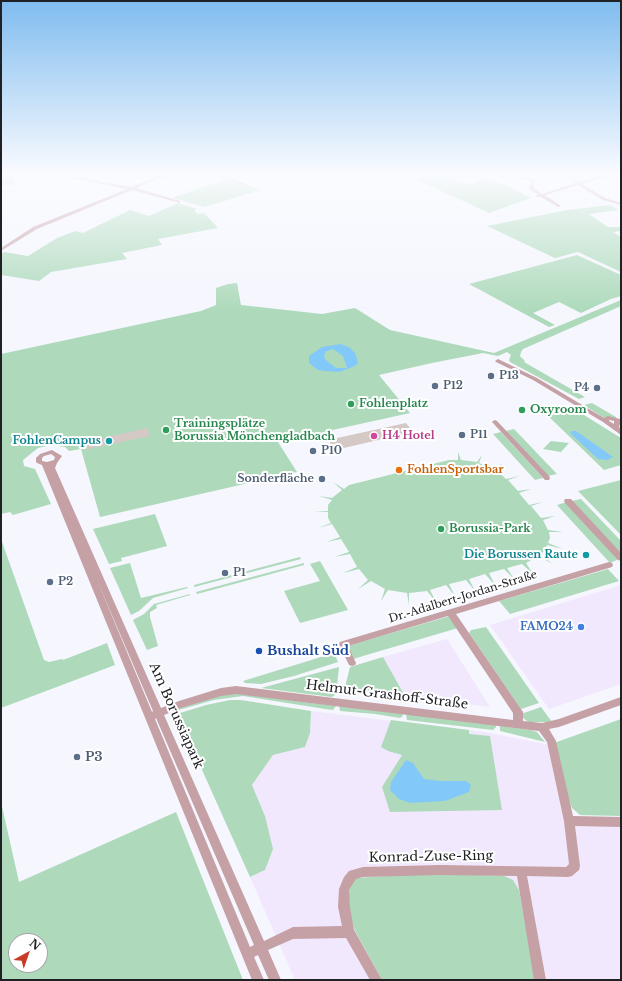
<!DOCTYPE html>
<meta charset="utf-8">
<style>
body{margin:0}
#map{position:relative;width:622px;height:981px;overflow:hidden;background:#f5f6fe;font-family:"Libre Baskerville",serif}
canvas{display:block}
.frame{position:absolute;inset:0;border:2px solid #202125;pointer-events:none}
.north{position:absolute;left:8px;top:933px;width:40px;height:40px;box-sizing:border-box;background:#fff;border:1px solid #a6a6a8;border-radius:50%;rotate:40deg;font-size:11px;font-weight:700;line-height:16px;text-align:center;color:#202125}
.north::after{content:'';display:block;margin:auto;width:14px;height:18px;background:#c73b27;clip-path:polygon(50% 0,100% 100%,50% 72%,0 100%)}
</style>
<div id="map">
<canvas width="622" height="981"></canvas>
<div class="frame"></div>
<div class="north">N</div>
</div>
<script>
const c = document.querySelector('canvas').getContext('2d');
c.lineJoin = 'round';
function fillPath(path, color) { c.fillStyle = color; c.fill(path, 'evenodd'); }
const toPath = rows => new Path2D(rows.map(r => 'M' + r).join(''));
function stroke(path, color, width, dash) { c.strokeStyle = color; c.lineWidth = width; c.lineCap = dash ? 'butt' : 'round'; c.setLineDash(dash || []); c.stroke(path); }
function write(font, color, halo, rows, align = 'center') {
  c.font = font + ' "Libre Baskerville",serif'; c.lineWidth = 4; c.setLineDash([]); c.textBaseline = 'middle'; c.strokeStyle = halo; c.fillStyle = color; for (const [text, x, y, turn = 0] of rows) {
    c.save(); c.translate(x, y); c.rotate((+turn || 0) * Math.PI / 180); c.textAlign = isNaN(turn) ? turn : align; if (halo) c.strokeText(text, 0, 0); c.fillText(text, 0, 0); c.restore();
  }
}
const commercial = toPath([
 [621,585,621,684,549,709,490,625],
 [447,639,490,707,405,696,383,657],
 [311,711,484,732,545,744,554,743,572,818,621,818,621,980,295,980,250,877,265,870,265,816,252,785,273,755,305,747,310,733]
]);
const green = toPath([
 [1,174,17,174,14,185,1,185],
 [405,174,446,174,460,181,471,184,478,180,489,179,512,188,531,198,489,213],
 [229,178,260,190,205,207,172,198],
 [178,203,197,209,194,211,198,214,204,213,218,228,158,239,162,245,122,253,127,259,51,272,39,281,1,275,1,254,4,252,28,256,57,238,75,231,83,233,130,210,149,216],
 [610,205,619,210,589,214,608,227,621,227,621,231,613,232,621,237,621,272,578,252,555,258,487,226,567,210],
 [577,255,621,275,621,296,611,299,581,313,559,302,533,313,555,325,549,327,469,284],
 [237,283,241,305,322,314,355,308,390,330,494,353,621,300,621,306,523,349,521,352,520,356,525,361,524,362,585,397,579,399,510,362,509,360,511,355,507,352,498,356,483,353,432,363,379,375,410,413,278,442,297,472,100,517,81,449,69,451,65,447,51,445,38,448,23,460,24,466,35,469,51,504,13,515,10,512,1,514,1,354,201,311,216,305,216,288,228,284],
 [592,403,616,417,616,418,604,418,584,405],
 [571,407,621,438,621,465,604,470,545,413],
 [514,429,557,474,548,476,506,431],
 [501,432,543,478,535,480,493,434],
 [551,441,569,443,561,452,543,449],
 [458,452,461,460,477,462,482,455,479,463,494,469,503,463,496,470,506,479,520,476,508,480,518,491,531,489,519,493,529,505,543,502,531,506,541,518,555,516,543,520,548,530,563,532,549,532,550,538,548,543,563,549,547,545,545,550,540,555,553,564,538,556,526,563,533,574,522,564,507,568,514,579,504,569,489,573,495,585,485,574,469,579,475,591,466,580,449,584,455,596,446,585,430,590,436,602,427,591,409,593,409,605,407,593,388,590,381,601,385,589,371,581,358,589,368,580,359,569,343,573,357,567,350,554,334,557,349,552,341,539,326,542,340,537,332,524,318,528,331,523,328,518,328,512,314,511,328,511,328,505,332,500,319,496,332,498,342,490,333,482,344,489,349,485,449,460,458,460],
 [621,480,621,535,578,491],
 [581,499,621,541,621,555,572,501],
 [567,502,619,559,610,563,557,505],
 [155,514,167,546,121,558,122,561,109,564,93,529],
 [1,539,44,660,49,662,62,659,63,660,107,643,115,665,1,708],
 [300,557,301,559,194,587,194,585],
 [320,561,348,610,300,623,284,591,320,581,310,564],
 [130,563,141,598,187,587,188,588,153,598,139,611,131,615,110,568],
 [304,563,304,565,260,577,197,594,196,592],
 [608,569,619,581,510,614,499,601],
 [190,594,190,595,156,605,157,608,150,612,150,617,158,646,147,650,133,620,144,614,154,604],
 [450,616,458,628,353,659,347,646],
 [486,627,539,703,521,709,469,633,471,630],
 [334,653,338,662,294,676,261,684,245,683,243,681],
 [383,657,405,696,345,687,350,667],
 [339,667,336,694,332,697,261,688],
 [233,693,336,706,333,710,325,709,243,696,214,700,175,711,175,710,220,695],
 [230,700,241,700,311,711,310,733,305,747,273,755,252,785,265,816,273,849,265,870,250,877,177,714,206,705],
 [339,705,402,713,403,716,400,718,375,714,340,711],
 [541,707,552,722,528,722,521,716,521,714],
 [406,714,496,725,496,727,493,730,407,720],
 [621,719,621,816,580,815,572,808,568,798,554,743],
 [391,720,469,730,469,734,490,736,502,810,390,812,382,787,402,755,388,751,381,747],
 [500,726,531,730,537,732,545,742,500,731],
 [1,802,19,882,176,812,243,980,1,980],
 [16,941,40,941,40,965,16,965],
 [435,873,504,876,513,880,519,890,535,980,382,980,355,931,351,918,348,888,356,878]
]);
const water = toPath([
 [341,344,350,348,355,353,358,363,355,366,339,372,325,371,318,370,309,363,309,356,322,347],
 [333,349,343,356,347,368,336,368,326,360,324,357,325,352],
 [572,431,576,431,613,457,607,460,598,459,570,433],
 [406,760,413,763,424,779,440,781,466,781,471,785,469,792,445,801,410,803,399,799,390,790,391,782]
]);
const building = toPath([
 [406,423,413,432,335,450,328,440],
 [147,428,150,436,83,450,81,443]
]);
const minor = toPath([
 [149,174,154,174,161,176,166,174,171,174,136,188,180,201,180,203,132,190,37,229,1,251,1,248,33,227,127,189,72,178,71,178,71,176,131,187,157,177,149,174],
 [215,174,220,174,246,184,243,185,215,174],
 [561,174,565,174,579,182,605,175,605,177,582,184,605,198,621,203,621,205,603,200,578,185,545,195,561,206,558,207,541,197,537,197,536,196,538,195,529,188,532,182,520,177,522,176,535,180,533,188,542,194,576,183,561,174],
 [498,359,537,378,604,418,608,416,620,419,621,421,619,427,621,429,621,435,603,422,533,380,496,362,495,361,498,359],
 [609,420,614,421,614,424,609,421,609,420],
 [495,420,497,421,549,476,550,478,549,480,545,480,493,423,492,422,493,421,495,420],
 [52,450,62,456,57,463,55,468,161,708,179,701,221,688,236,686,513,720,513,713,448,616,348,646,356,663,355,665,352,666,349,665,339,644,340,642,343,641,609,562,612,563,613,565,612,567,456,614,521,709,523,712,523,721,542,723,559,719,621,697,621,705,559,727,549,729,556,741,573,816,621,817,621,827,575,826,580,866,579,870,572,876,568,877,527,876,546,980,534,980,517,876,440,875,363,877,356,879,352,885,349,890,350,907,354,930,382,980,370,980,346,938,293,939,268,950,281,980,269,980,258,955,254,957,264,980,252,980,42,465,37,463,36,462,36,458,40,454,52,450],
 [51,454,55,457,54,460,47,462,42,461,42,458,44,456,51,454],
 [97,580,153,711,152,712,97,580],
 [236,694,539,731,547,742,564,821,569,864,566,867,440,865,363,867,349,871,344,877,339,889,338,907,342,926,293,927,264,941,164,715,181,708,221,696,236,694],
 [156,718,254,945,250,947,155,719,156,718],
 [565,499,571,499,621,553,621,561,618,560,565,503,564,501,565,499]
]);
const markers = [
 [491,376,4,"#5c6f8a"],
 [435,386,4,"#5c6f8a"],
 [597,388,4,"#5c6f8a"],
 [351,404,4,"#2e9e5b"],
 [522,410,4,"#2e9e5b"],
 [166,430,4,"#2e9e5b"],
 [462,435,4,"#5c6f8a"],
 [374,436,4,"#d1479c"],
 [109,441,4,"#0f9aa8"],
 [313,451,4,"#5c6f8a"],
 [399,470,4,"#e8710a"],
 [322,479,4,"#5c6f8a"],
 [441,529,4,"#2e9e5b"],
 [586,555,4,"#0f9aa8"],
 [225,573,4,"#5c6f8a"],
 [50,582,4,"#5c6f8a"],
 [581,627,4,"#3f7fe0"],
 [259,651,4,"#1a4fb4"],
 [77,757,4,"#5c6f8a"]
];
const serviceNames = [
 ["P13",499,376],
 ["P12",443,386],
 ["P4",589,388,"right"],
 ["P11",470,435],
 ["P10",321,451],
 ["Sonderfläche",314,479,"right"],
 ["P1",233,573],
 ["P2",58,582]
];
const leisureNames = [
 ["Fohlenplatz",359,404],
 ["Oxyroom",530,410],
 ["Trainingsplätze",174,424],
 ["Borussia Mönchengladbach",174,437],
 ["Borussia-Park",449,529]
];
const hotelNames = [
 ["H4 Hotel",382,436]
];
const cultureNames = [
 ["FohlenCampus",101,441],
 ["Die Borussen Raute",578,555]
];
const foodNames = [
 ["FohlenSportsbar",407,470]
];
const streetNames = [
 ["Dr.-Adalbert-Jordan-Straße",463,597,-17]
];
const shopNames = [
 ["FAMO24",573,627]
];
const nearTransitnames = [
 ["Bushalt Süd",267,651]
];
const nearStreetnames = [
 ["Helmut-Grashoff-Straße",387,695,7],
 ["Am Borussiapark",176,716,66],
 ["Konrad-Zuse-Ring",431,857,-1]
];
const nearServicenames = [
 ["P3",85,757]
];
fillPath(commercial, '#f1e8fd');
fillPath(green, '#aedabb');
fillPath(water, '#82c8f9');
fillPath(building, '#d4c9c4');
fillPath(minor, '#c5a0a5');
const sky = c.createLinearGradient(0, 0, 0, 311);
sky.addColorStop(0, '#7fbcef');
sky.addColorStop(0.56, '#fafbff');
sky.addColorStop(1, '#fafbff00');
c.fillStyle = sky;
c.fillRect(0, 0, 622, 311);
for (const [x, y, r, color] of markers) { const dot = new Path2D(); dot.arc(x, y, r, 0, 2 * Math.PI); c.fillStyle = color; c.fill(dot); stroke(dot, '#fff', 1.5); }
write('bold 11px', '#4e5e75', '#fff', serviceNames, 'left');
write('bold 11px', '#27864d', '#fff', leisureNames, 'left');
write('bold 11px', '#b23c85', '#fff', hotelNames, 'left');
write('bold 11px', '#0d838f', '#fff', cultureNames, 'right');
write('bold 11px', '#c56008', '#fff', foodNames, 'left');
write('11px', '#202125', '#fff', streetNames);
write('bold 11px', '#366cbe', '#fff', shopNames, 'right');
write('bold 13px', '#164399', '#fff', nearTransitnames, 'left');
write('13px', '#202125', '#fff', nearStreetnames);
write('bold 13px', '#4e5e75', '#fff', nearServicenames, 'left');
</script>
